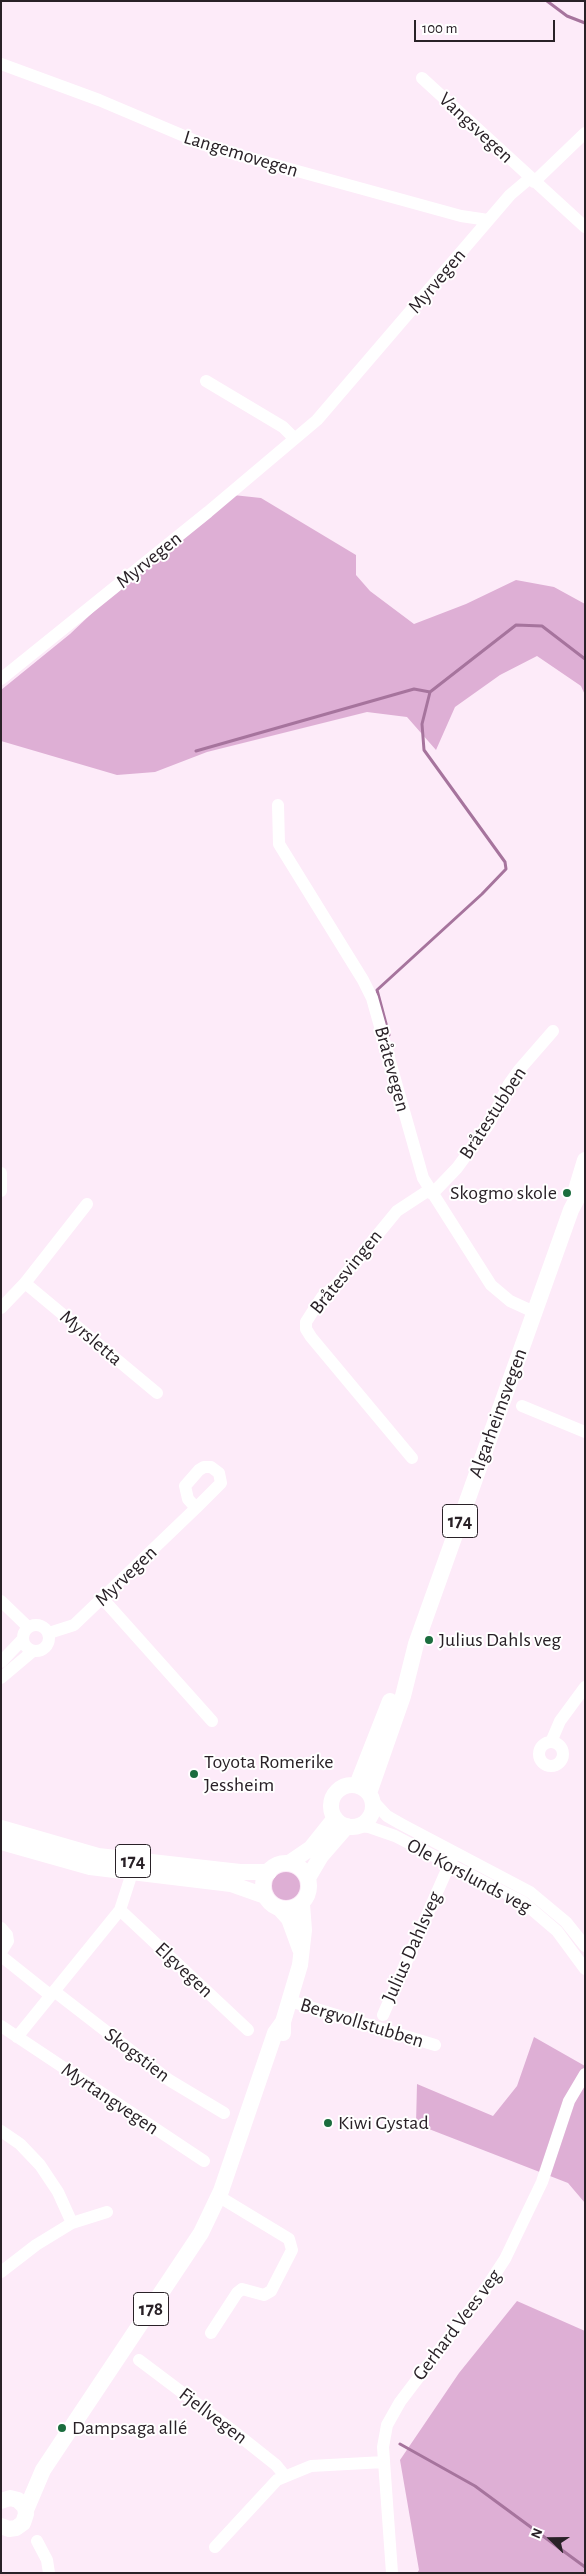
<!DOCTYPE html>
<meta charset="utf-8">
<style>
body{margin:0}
#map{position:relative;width:586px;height:2574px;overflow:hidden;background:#fdebf9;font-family:"Alegreya Sans",sans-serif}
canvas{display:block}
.frame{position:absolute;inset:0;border:2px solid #292127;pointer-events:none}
.north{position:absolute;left:526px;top:2514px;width:50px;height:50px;-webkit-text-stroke:4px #fff;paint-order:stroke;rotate:292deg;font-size:14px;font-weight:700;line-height:20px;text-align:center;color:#292127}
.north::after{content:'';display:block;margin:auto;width:18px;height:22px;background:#292127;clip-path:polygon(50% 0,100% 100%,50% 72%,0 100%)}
.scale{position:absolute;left:414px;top:20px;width:141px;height:22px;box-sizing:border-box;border:2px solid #292127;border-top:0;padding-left:6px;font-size:15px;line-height:18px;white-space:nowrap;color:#292127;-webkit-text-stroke:4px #fff;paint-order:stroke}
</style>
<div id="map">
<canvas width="586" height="2574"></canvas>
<div class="frame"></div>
<div class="north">N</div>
<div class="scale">100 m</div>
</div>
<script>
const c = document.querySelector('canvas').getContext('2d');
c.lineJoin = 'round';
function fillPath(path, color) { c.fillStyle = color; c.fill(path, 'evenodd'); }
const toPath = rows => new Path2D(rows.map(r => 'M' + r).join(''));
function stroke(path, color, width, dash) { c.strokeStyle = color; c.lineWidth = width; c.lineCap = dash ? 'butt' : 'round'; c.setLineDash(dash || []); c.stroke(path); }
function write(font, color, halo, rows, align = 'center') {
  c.font = font + ' "Alegreya Sans",sans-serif'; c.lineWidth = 4; c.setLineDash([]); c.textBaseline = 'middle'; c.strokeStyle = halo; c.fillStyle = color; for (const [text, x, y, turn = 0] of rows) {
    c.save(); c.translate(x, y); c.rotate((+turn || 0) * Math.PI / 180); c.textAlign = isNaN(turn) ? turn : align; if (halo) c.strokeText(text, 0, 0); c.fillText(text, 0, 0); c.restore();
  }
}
const green = toPath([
 [233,495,261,498,356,555,356,575,370,591,414,624,466,604,516,580,554,587,585,604,585,695,581,686,537,656,500,675,455,707,436,750,407,717,367,712,207,752,155,772,117,775,1,741,1,690,70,634,110,596],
 '272 1886a14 14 0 1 1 28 0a14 14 0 1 1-28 0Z',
 [534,2037,585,2066,585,2203,568,2183,416,2124,417,2084,493,2116,517,2086],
 [517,2301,585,2331,585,2573,417,2573,419,2570,400,2460,459,2373]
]);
const stream = toPath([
 [547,1,567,16,585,23],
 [196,751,414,689,430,692],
 [389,1035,377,990,482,894,506,869,505,862,424,750,422,724,430,692,516,625,542,626,585,659],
 [400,2444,475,2486,585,2567]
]);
const minor = toPath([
 [1,64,99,100,210,147,461,216,488,220],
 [422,78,585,227],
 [534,182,585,133],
 [206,381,283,427,294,438],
 [1,679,208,512,317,420,510,195,530,178],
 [278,805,279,844,363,980,372,998,423,1178,491,1285,510,1301,534,1312],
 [1,1173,1,1191],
 [432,1194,457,1168,489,1124,509,1084,519,1070,553,1031],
 [25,1283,157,1393],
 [1,1308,25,1283,87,1204],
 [522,1406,585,1432],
 [412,1458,311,1337,306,1329,306,1322,322,1297,337,1284,397,1211,429,1190],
 [103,1599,212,1721],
 [1,1601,28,1627],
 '23 1638a13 13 0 1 1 26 0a13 13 0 1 1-26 0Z',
 [49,1633,74,1625,196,1508,188,1499,185,1486,199,1470,204,1467,211,1467,219,1473,221,1483,196,1508],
 [1,1662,23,1639],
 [1,1678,33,1651],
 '539 1754a12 12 0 1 1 24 0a12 12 0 1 1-24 0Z',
 [551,1742,560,1721,585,1687],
 [373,1801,387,1816,401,1824,530,1892,566,1922,585,1946],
 [358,1826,369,1827,395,1836,523,1902,557,1931,585,1969],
 [120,1910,248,2030],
 [1,1928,7,1935,8,1941,1,1952],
 [1,1956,50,1995],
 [54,1991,169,2080,224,2113],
 [290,2001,435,2045],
 [383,2015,453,1856],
 [1,2026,204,2161],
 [17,2037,120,1910,132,1873],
 [1,2131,20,2144,40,2165,58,2192,72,2223],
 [1,2272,36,2245,72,2223,107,2212],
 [211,2333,237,2293,242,2289,264,2295,271,2291,292,2250,289,2239,218,2196],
 [139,2360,232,2430,276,2465,285,2476],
 [37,2541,47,2560,49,2573],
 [215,2547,277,2480,311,2466,384,2462],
 [392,2573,383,2447,387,2425,400,2402,484,2291,505,2259,542,2182,569,2101,585,2074]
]);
const major = toPath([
 [575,1193,585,1160],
 '331 1806a21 21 0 1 1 42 0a21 21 0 1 1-42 0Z',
 [357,1785,390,1701],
 [369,1793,403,1696,416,1644,571,1210,585,1183],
 [1,1828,98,1856,240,1872,269,1872],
 [1,1842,90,1867,231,1884,265,1896],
 '263 1886a23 23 0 1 1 46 0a23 23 0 1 1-46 0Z',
 [289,1863,311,1848,335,1818],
 [308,1878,321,1856,347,1826],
 [280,1909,289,1919,300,1949],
 [283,2033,283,2022,300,1965,304,1930,302,1904],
 [1,2501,10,2498,18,2500,25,2507,26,2514,23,2523,16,2528,9,2529,1,2526],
 [26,2510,43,2470,201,2233,221,2191,275,2033,283,2022]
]);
const markers = [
 [567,1193,5,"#1b6d3e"],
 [429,1640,5,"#1b6d3e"],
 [194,1774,5,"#1b6d3e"],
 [328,2123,5,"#1b6d3e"],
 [62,2428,5,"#1b6d3e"]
];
const shields = [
 [460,1521,35],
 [133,1861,35],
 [151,2309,35]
];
const shieldNames = [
 ["174",460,1521],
 ["174",133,1861],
 ["178",151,2309]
];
const streetNames = [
 ["Vangsvegen",476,128,43],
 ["Langemovegen",241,154,17],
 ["Myrvegen",437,281,-50],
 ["Myrvegen",149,560,-39],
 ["Bråtevegen",392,1069,75],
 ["Bråtestubben",493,1113,-57],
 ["Bråtesvingen",346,1272,-51],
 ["Myrsletta",91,1338,40],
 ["Algarheimsvegen",498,1413,-70],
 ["Myrvegen",126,1576,-44],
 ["Ole Korslunds veg",469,1876,28],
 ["Julius Dahlsveg",412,1947,-66],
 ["Elgvegen",184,1970,43],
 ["Bergvollstubben",362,2023,17],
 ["Skogstien",137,2055,37],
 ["Myrtangvegen",110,2099,34],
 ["Gerhard Vees veg",457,2325,-53],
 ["Fjellvegen",213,2416,37]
];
const poiNames = [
 ["Skogmo skole",557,1193,"right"],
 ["Julius Dahls veg",439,1640],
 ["Toyota Romerike",204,1762],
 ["Jessheim",204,1785],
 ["Kiwi Gystad",338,2123],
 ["Dampsaga allé",72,2428]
];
fillPath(green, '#deafd5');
stroke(stream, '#a6749d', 3);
stroke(minor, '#fff', 12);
stroke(major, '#fff', 16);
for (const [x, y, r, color] of markers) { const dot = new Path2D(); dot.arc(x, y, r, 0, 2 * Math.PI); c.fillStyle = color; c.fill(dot); stroke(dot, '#fff', 2); }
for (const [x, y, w] of shields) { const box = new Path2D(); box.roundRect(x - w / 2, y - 16.5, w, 33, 4); c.fillStyle = '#fff'; c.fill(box); stroke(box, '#292127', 1); }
write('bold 19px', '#292127', null, shieldNames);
write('20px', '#292127', '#fff', streetNames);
write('20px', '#292127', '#fff', poiNames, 'left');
</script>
